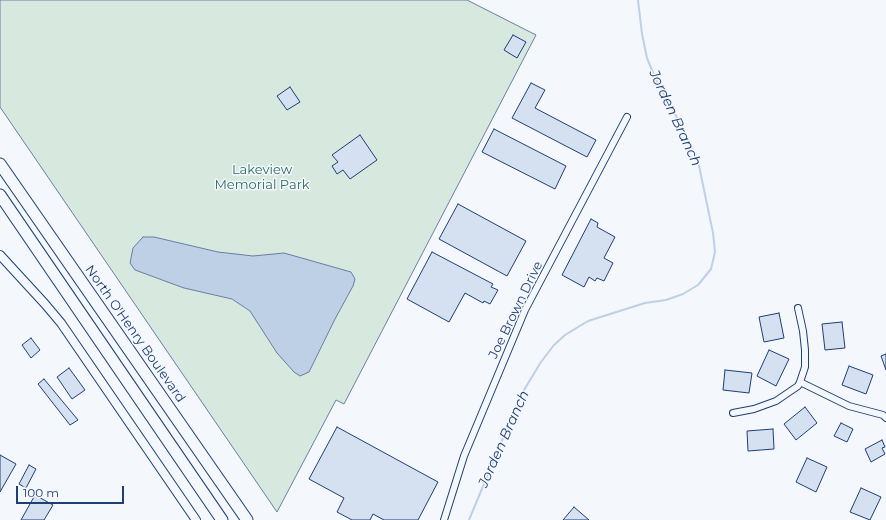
<!DOCTYPE html>
<style>
body{margin:0}
#map{position:relative;width:886px;height:520px;overflow:hidden;background:#f4f7fb;font-family:Montserrat,sans-serif}
canvas{display:block}
.scale{position:absolute;left:16px;top:486px;width:108px;height:18px;box-sizing:border-box;border:2px solid #1d3f73;border-top:0;padding-left:5px;font-size:12px;line-height:14px;white-space:nowrap;color:#1d3f73;-webkit-text-stroke:3px #f4f7fb;paint-order:stroke}
</style>
<div id="map">
<canvas width="886" height="520"></canvas>
<div class="scale">100 m</div>
</div>
<script>
const c = document.querySelector('canvas').getContext('2d');
c.lineJoin = 'round';
function fillPath(path, color) { c.fillStyle = color; c.fill(path, 'evenodd'); }
const toPath = rows => new Path2D(rows.map(r => 'M' + r).join(''));
function stroke(path, color, width, dash) { c.strokeStyle = color; c.lineWidth = width; c.lineCap = dash ? 'butt' : 'round'; c.setLineDash(dash || []); c.stroke(path); }
function write(font, color, halo, rows, align = 'center') {
  c.font = font + ' Montserrat,sans-serif'; c.lineWidth = 3; c.setLineDash([]); c.textBaseline = 'middle'; c.strokeStyle = halo; c.fillStyle = color; for (const [text, x, y, turn = 0] of rows) {
    c.save(); c.translate(x, y); c.rotate((+turn || 0) * Math.PI / 180); c.textAlign = isNaN(turn) ? turn : align; if (halo) c.strokeText(text, 0, 0); c.fillText(text, 0, 0); c.restore();
  }
}
const green = toPath([
 [0,0,467,0,536,35,344,404,336,400,277,512,0,107,0,0]
]);
const water = toPath([
 [143,237,154,237,218,252,253,256,284,253,351,272,355,279,353,286,335,319,309,372,300,376,294,372,277,353,250,311,232,299,184,288,135,270,130,263,133,248,143,237]
]);
const stream = toPath([
 [469,520,521,395,541,362,554,345,565,335,588,321,645,303,666,300,683,294,698,285,711,269,715,252,713,233,698,161,680,123,656,80,647,58,642,34,638,0]
]);
const building = toPath([
 [513,35,526,42,517,58,504,50,513,35],
 [531,83,545,90,535,108,596,140,587,157,512,118,531,83],
 [290,87,300,102,287,110,277,96,290,87],
 [494,129,566,166,555,189,482,152,494,129],
 [360,135,377,160,350,179,343,170,337,174,332,166,338,162,332,155,360,135],
 [458,204,526,241,507,276,439,239,458,204],
 [591,219,598,223,597,227,615,237,604,258,613,263,604,281,597,278,595,281,589,277,584,287,562,275,591,219],
 [432,252,493,284,491,287,498,290,490,304,484,301,483,303,465,293,449,322,407,299,432,252],
 [779,313,784,338,764,342,759,317,779,313],
 [842,322,845,348,825,350,822,324,842,322],
 [31,338,40,350,31,358,22,345,31,338],
 [769,350,789,359,776,386,757,376,769,350],
 [886,354,886,370,881,356,886,354],
 [849,366,873,375,866,394,842,385,849,366],
 [69,368,85,390,72,399,57,377,69,368],
 [725,370,752,373,749,393,723,390,725,370],
 [44,379,78,420,70,425,38,384,44,379],
 [805,407,817,423,796,440,784,424,805,407],
 [841,423,853,429,847,442,834,436,841,423],
 [337,427,438,482,418,520,384,520,373,514,370,520,352,520,337,512,344,498,309,479,337,427],
 [773,429,774,449,748,451,747,431,773,429],
 [882,440,885,447,882,448,885,454,871,462,865,449,882,440],
 [0,455,16,464,0,492,0,455],
 [807,458,827,467,816,492,796,482,807,458],
 [29,465,36,469,26,488,19,484,29,465],
 [861,488,881,497,870,520,850,512,861,488],
 [35,495,53,505,44,520,21,520,35,495],
 [574,507,589,520,563,520,574,507]
]);
const minor = toPath([
 [798,308,803,331,805,350,805,367,800,382],
 [733,413,754,409,776,401,798,386,800,382,849,406,883,415,886,418],
 [444,520,464,456,525,310,627,117]
]);
const tertiary = toPath([
 [0,255,45,304,61,323,196,520]
]);
const trunk = toPath([
 [0,164,247,520],
 [0,195,222,520]
]);
const parkNames = [
 ["Lakeview",262,170],
 ["Memorial Park",262,185]
];
const streetNames = [
 ["Joe Brown Drive",516,310,-64],
 ["North O'Henry Boulevard",135,334,55]
];
const waterNames = [
 ["Jorden Branch",675,118,65],
 ["Jorden Branch",504,439,-66]
];
fillPath(green, '#d7e8df');
stroke(green, '#687fa3', 1);
fillPath(water, '#bed0e5');
stroke(water, '#687fa3', 1);
stroke(stream, '#bed0e5', 2);
fillPath(building, '#d5e0f0');
stroke(building, '#1d3f73', 1);
stroke(minor, '#1d3f73', 8);
stroke(tertiary, '#1d3f73', 10);
stroke(trunk, '#1d3f73', 13);
stroke(minor, '#f4f7fb', 6);
stroke(tertiary, '#f4f7fb', 8);
stroke(trunk, '#f4f7fb', 11);
write('13px', '#2c6c60', '#f4f7fb', parkNames);
write('13px', '#1d3f73', '#f4f7fb', streetNames);
write('italic 14px', '#1d3f73', '#f4f7fb', waterNames);
</script>
